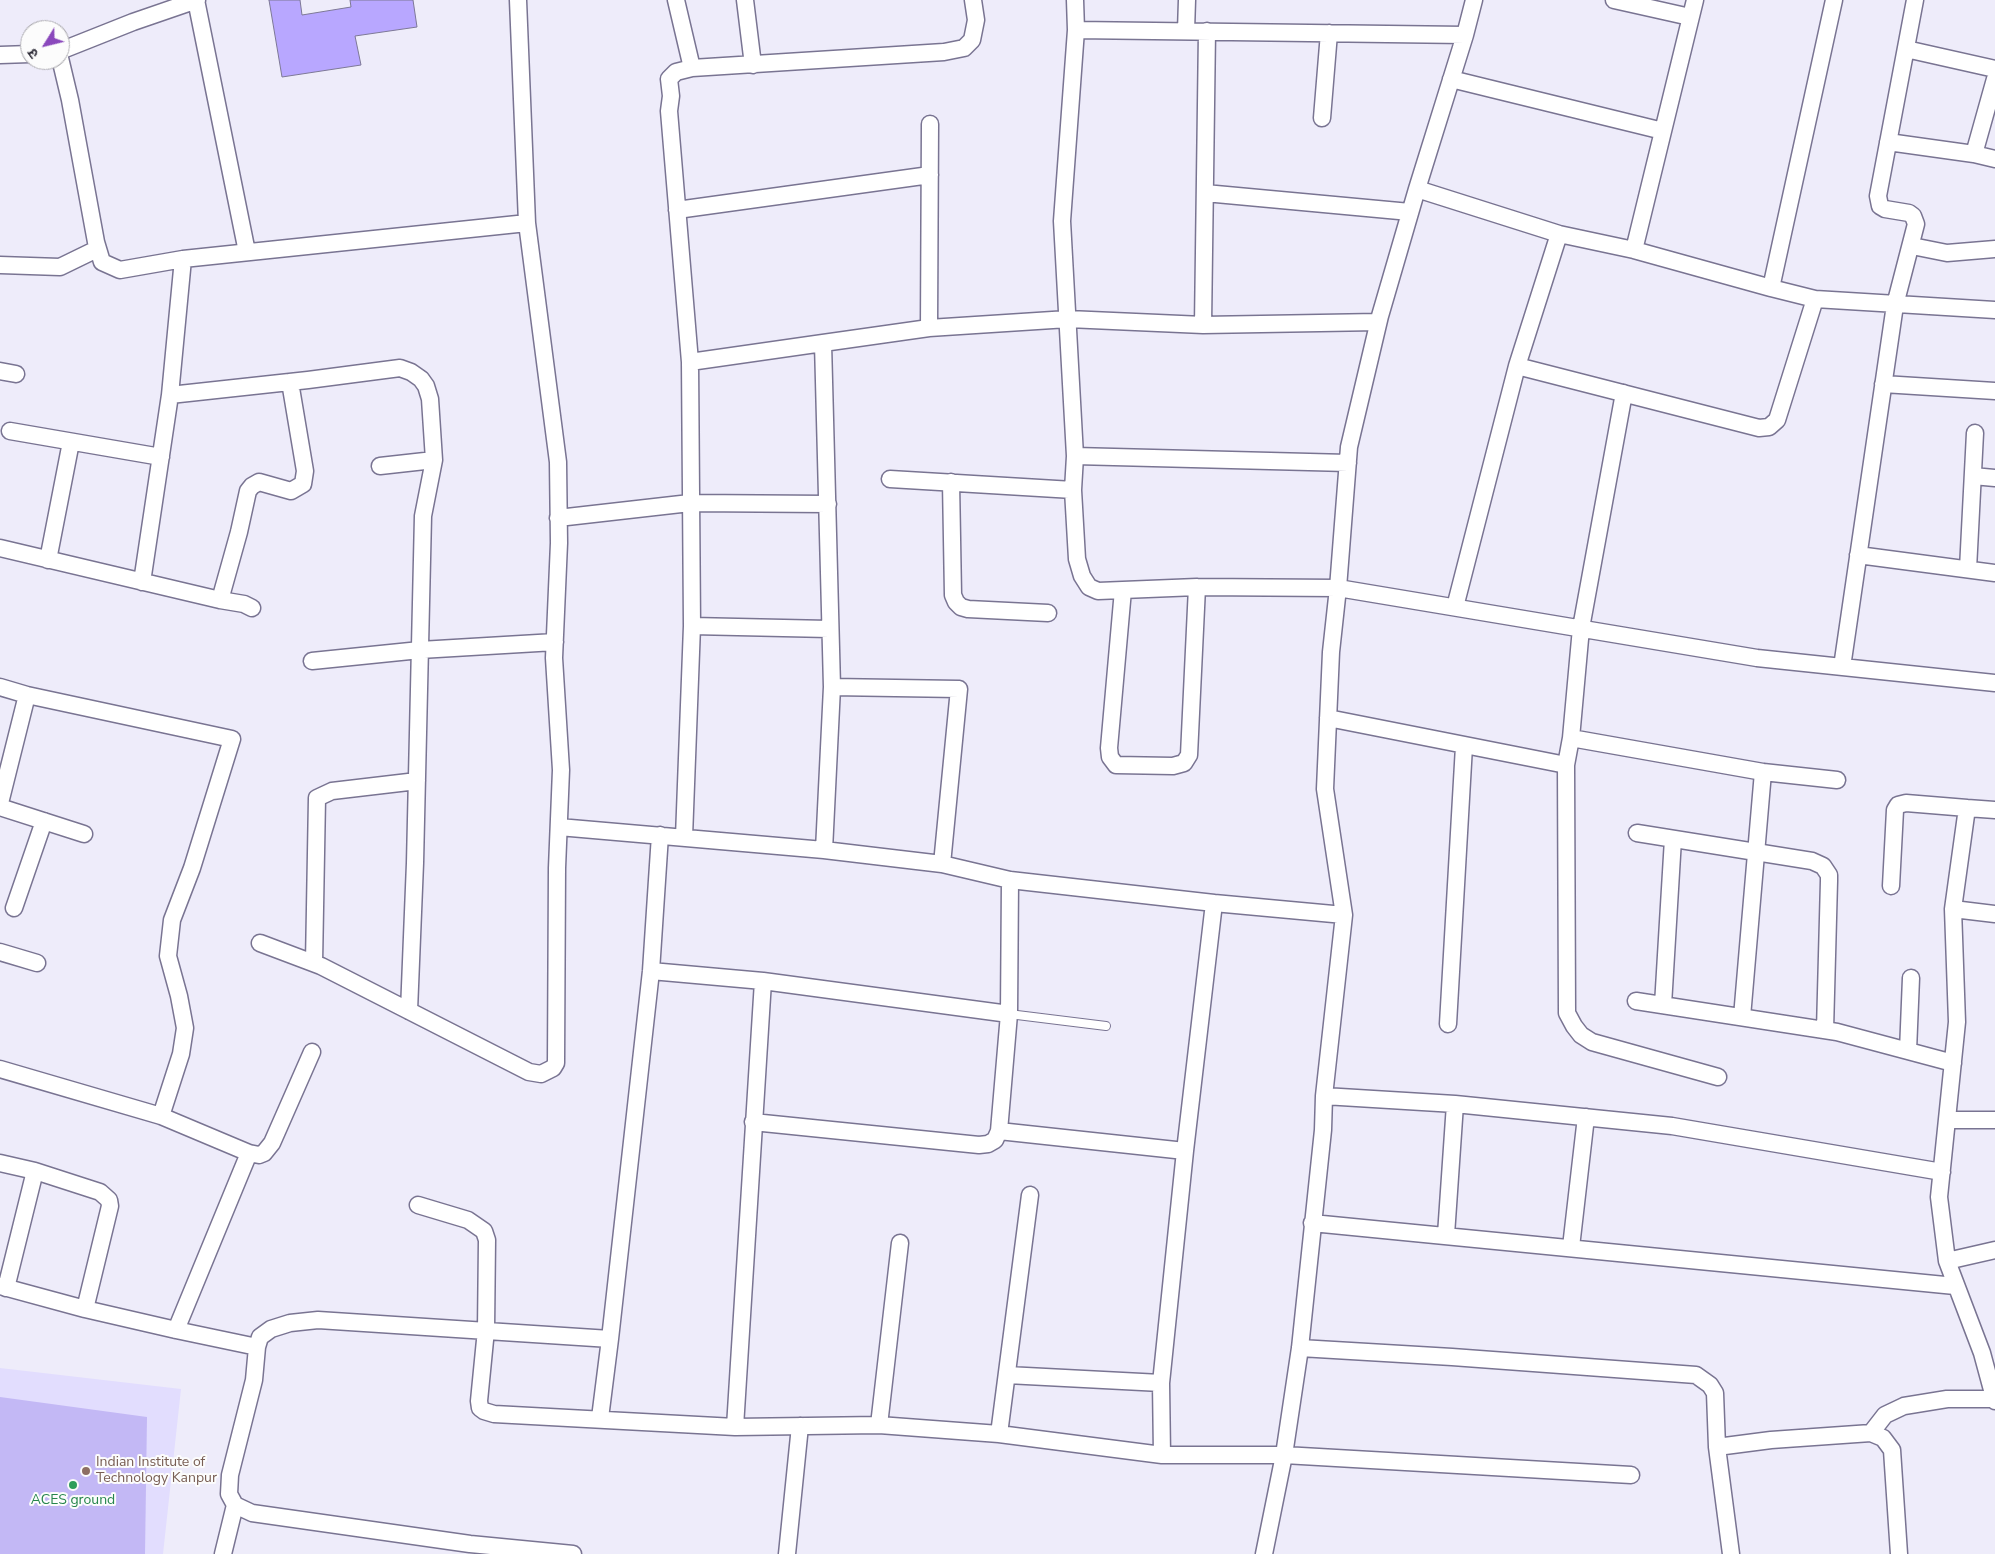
<!DOCTYPE html>
<meta charset="utf-8">
<style>
body{margin:0}
#map{position:relative;width:1995px;height:1554px;overflow:hidden;background:#eeecfa;font-family:"Nunito Sans","Noto Sans Devanagari",sans-serif}
canvas{display:block}
.north{position:absolute;left:20px;top:20px;width:50px;height:50px;box-sizing:border-box;background:#fcfcfc;border:1px solid #a9a8ad;border-radius:50%;rotate:234deg;font-size:14px;font-weight:700;line-height:20px;text-align:center;color:#2d2b37}
.north::after{content:'';display:block;margin:auto;width:18px;height:22px;background:#8a48bc;clip-path:polygon(50% 0,100% 100%,50% 72%,0 100%)}
</style>
<div id="map">
<canvas width="1995" height="1554"></canvas>
<div class="north">उ</div>
</div>
<script>
const c = document.querySelector('canvas').getContext('2d');
c.lineJoin = 'round';
function fillPath(path, color) { c.fillStyle = color; c.fill(path, 'evenodd'); }
const toPath = rows => new Path2D(rows.map(r => 'M' + r).join(''));
function stroke(path, color, width, dash) { c.strokeStyle = color; c.lineWidth = width; c.lineCap = dash ? 'butt' : 'round'; c.setLineDash(dash || []); c.stroke(path); }
function write(font, color, halo, rows, align = 'center') {
  c.font = font + ' "Nunito Sans",sans-serif'; c.lineWidth = 4; c.setLineDash([]); c.textBaseline = 'middle'; c.strokeStyle = halo; c.fillStyle = color; for (const [text, x, y, turn = 0] of rows) {
    c.save(); c.translate(x, y); c.rotate((+turn || 0) * Math.PI / 180); c.textAlign = isNaN(turn) ? turn : align; if (halo) c.strokeText(text, 0, 0); c.fillText(text, 0, 0); c.restore();
  }
}
const built = toPath([
 [0,1368,181,1389,163,1554,0,1554]
]);
const green = toPath([
 [0,1397,147,1417,145,1554,0,1554]
]);
const building = toPath([
 [269,0,300,0,302,15,351,7,350,0,413,0,417,27,355,36,361,65,282,77,269,0]
]);
const lane = toPath([
 [1009,1014,1106,1026]
]);
const street = toPath([
 [196,0,247,252],
 [676,0,692,68,676,72,669,79,671,96,669,111,690,362,692,626,684,837],
 [745,0,753,65],
 [1075,0,1076,30,1062,221,1075,456,1073,490,1077,559,1082,576,1089,587,1098,591,1197,587,1338,588,1349,447,1380,316,1417,189,1465,35,1474,0],
 [1614,0,1690,17],
 [1076,30,1465,35],
 [1186,31,1187,0],
 [1906,49,1995,69],
 [60,51,133,22,197,0],
 [0,55,30,54],
 [60,58,70,100,96,242,102,262,120,270,183,259,170,395,142,582],
 [692,68,944,52,964,48,972,40,976,20,973,0],
 [1451,79,1663,131],
 [1322,118,1329,33],
 [1888,142,1974,154,1995,79],
 [1974,154,1995,159],
 [1417,189,1559,234,1634,250,1695,0],
 [1205,193,1410,212],
 [677,210,930,175],
 [1912,246,1947,253,1995,249],
 [1634,250,1771,288,1834,0],
 [183,259,527,223],
 [0,265,60,267,97,249],
 [1771,288,1815,299,1995,310],
 [1203,325,1378,322],
 [929,328,930,124],
 [690,362,823,343],
 [1517,366,1759,428,1769,427,1777,420,1815,299],
 [0,371,16,374],
 [1883,384,1995,391],
 [1624,393,1581,628,1571,738,1566,765,1567,1013,1574,1026,1581,1035,1592,1042,1718,1077],
 [170,395,308,380,400,368,411,372,421,379,426,386,430,399,434,460,423,516,415,863,409,1011],
 [10,431,161,457],
 [1075,456,1348,463],
 [380,466,434,460],
 [1973,476,1995,478],
 [890,479,1073,490],
 [951,482,953,595,956,602,961,607,968,609,1048,613],
 [558,518,690,503,828,504],
 [0,548,220,600,244,604,252,608],
 [1858,555,1995,573],
 [48,560,71,442],
 [1968,569,1975,433],
 [1123,590,1109,748,1110,757,1116,765,1173,766,1184,763,1189,755,1197,587],
 [220,600,239,532,248,491,252,486,259,482,291,491,303,484,305,471,290,382],
 [1455,607,1517,366,1559,234],
 [692,626,829,629],
 [312,661,420,650,555,642],
 [1842,667,1895,305,1916,224,1913,216,1909,213,1885,209,1880,206,1878,196,1915,0],
 [0,687,27,695,232,739,192,868,172,920,168,956,179,996,185,1028,181,1054,161,1116,249,1153,259,1155,264,1153,272,1143,312,1052],
 [1328,718,1566,765],
 [1571,738,1763,772,1837,780],
 [0,803,27,695],
 [0,807,84,834],
 [1995,810,1967,808,1953,909,1957,1022,1939,1197,1947,1261,1982,1353,1995,1401],
 [559,827,824,850,942,864,1010,880,1214,903,1344,915],
 [1637,833,1812,861,1823,866,1829,875,1829,881,1825,1030],
 [824,850,832,687],
 [942,864,959,689,832,687,823,343,929,328,1068,319,1203,325,1207,31],
 [1891,886,1895,810,1898,805,1906,803,1967,808],
 [14,908,44,821],
 [1953,909,1995,914],
 [260,943,321,966,529,1072,541,1074,553,1068,556,1063,557,868,561,770,554,658,559,543,558,462,527,223,518,0],
 [0,952,37,963],
 [314,963,317,798,332,791,417,781],
 [651,971,763,981,735,1427],
 [1636,1001,1837,1032,1953,1063],
 [1663,1005,1673,839],
 [1009,1014,1010,880],
 [1742,1017,1763,772],
 [1448,1024,1464,746],
 [1908,1051,1911,978],
 [0,1069,161,1116],
 [1324,1096,1455,1104,1672,1126,1942,1172],
 [1947,1120,1995,1120],
 [753,1122,979,1145,988,1144,995,1140,999,1131,1009,1014,763,981],
 [999,1131,1185,1151],
 [249,1153,176,1330,257,1347,254,1380,230,1475,229,1494,235,1505,252,1513,470,1544,573,1554],
 [0,1163,35,1171,6,1288],
 [35,1171,100,1192,109,1200,110,1206,85,1309],
 [418,1205,468,1220,484,1231,487,1240,486,1330,479,1401,480,1408,484,1411,494,1414,735,1427,879,1425,999,1434,1162,1455,1161,1383,1185,1151,1214,903],
 [1312,1223,1955,1286],
 [1446,1235,1455,1104],
 [1571,1247,1586,1117],
 [1947,1261,1995,1250],
 [0,1286,85,1309,176,1330],
 [257,1347,260,1337,271,1329,290,1323,318,1320,610,1339],
 [1300,1348,1452,1357,1696,1375,1710,1385,1715,1393,1717,1447],
 [1007,1375,1161,1383],
 [600,1418,610,1339,651,971,660,835],
 [879,1425,900,1243],
 [1871,1433,1885,1415,1904,1406,1947,1399,1995,1399],
 [999,1434,1030,1195],
 [1162,1455,1284,1455,1631,1475],
 [223,1554,235,1505],
 [787,1554,800,1426],
 [1264,1554,1284,1455,1300,1348,1323,1130,1324,1096,1344,915,1325,789,1331,652,1338,588,1757,658,1995,683],
 [1731,1554,1717,1447,1771,1440,1871,1433,1883,1438,1892,1450,1899,1554]
]);
const markers = [
 [86,1471,5,"#8d6e63"],
 [73,1485,5,"#2e9e5b"]
];
const educationNames = [
 ["Indian Institute of",96,1463],
 ["Technology Kanpur",96,1479]
];
const leisureNames = [
 ["ACES ground",73,1501]
];
fillPath(built, '#e2ddfe');
fillPath(green, '#c3b8f5');
fillPath(building, '#b8a7ff');
stroke(building, '#7d7896', 1);
stroke(lane, '#797492', 10);
stroke(street, '#797492', 19);
stroke(lane, '#fff', 8);
stroke(street, '#fff', 16);
for (const [x, y, r, color] of markers) { const dot = new Path2D(); dot.arc(x, y, r, 0, 2 * Math.PI); c.fillStyle = color; c.fill(dot); stroke(dot, '#fcfcfc', 2); }
write('14px', '#785e54', '#fcfcfc', educationNames, 'left');
write('14px', '#27864d', '#fcfcfc', leisureNames);
</script>
